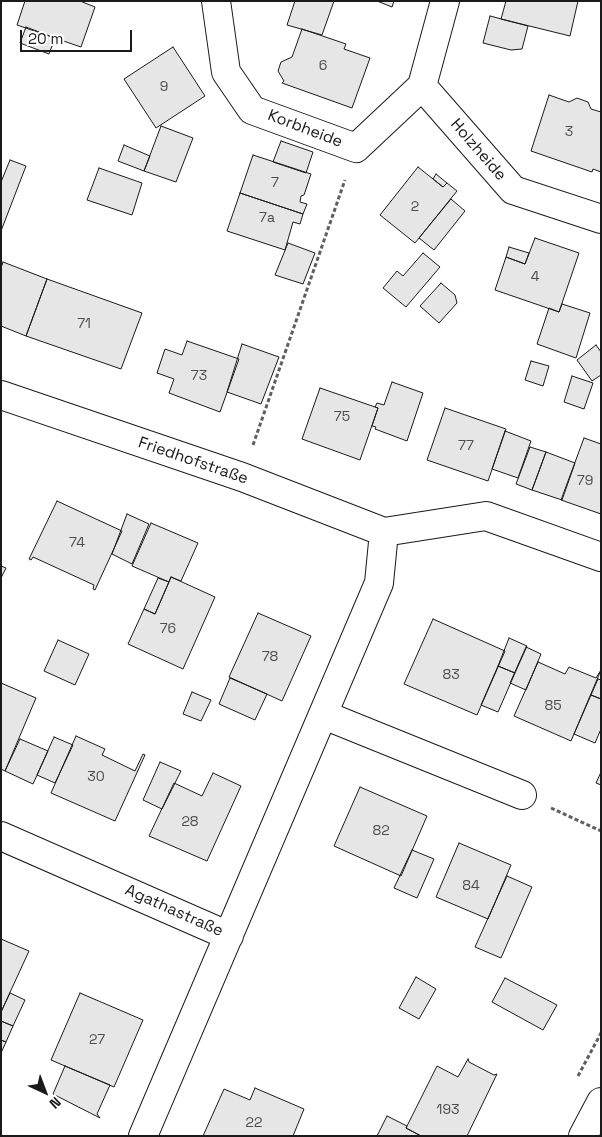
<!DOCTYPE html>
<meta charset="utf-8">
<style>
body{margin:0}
#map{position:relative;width:602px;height:1137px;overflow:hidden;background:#fff;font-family:"Space Grotesk",sans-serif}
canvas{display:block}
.frame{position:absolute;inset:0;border:2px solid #1a1a1a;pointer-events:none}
.north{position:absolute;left:20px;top:1067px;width:50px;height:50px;-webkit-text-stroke:4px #fff;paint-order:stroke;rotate:137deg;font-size:14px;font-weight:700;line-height:20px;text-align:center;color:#1a1a1a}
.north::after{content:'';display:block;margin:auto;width:18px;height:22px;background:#1a1a1a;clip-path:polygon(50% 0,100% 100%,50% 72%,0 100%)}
.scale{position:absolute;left:20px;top:30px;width:112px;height:22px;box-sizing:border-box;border:2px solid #1a1a1a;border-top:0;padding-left:6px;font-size:15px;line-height:18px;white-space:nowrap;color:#1a1a1a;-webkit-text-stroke:4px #fff;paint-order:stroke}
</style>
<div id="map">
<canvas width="602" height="1137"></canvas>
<div class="frame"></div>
<div class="north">N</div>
<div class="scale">20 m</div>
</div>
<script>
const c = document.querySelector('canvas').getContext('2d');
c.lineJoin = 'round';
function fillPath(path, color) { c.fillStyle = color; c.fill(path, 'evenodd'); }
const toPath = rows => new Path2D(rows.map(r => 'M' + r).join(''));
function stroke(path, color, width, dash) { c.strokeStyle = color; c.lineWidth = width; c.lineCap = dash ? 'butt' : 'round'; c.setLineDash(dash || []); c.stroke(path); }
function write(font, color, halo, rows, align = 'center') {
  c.font = font + ' "Space Grotesk",sans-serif'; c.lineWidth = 4; c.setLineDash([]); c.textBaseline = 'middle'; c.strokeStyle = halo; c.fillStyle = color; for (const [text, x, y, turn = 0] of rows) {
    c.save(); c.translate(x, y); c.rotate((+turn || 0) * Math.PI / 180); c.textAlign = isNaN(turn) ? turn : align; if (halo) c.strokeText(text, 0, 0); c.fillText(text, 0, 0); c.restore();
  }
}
const building = toPath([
 [25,1,80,1,95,7,81,47,17,25,25,1],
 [295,1,334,1,322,35,287,25,295,1],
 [377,1,394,1,392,7,377,1],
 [506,1,578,1,570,36,501,19,506,1],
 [490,16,528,26,522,49,511,50,483,43,490,16],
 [26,27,55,38,49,54,20,43,26,27],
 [302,29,346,44,344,49,370,58,352,108,282,83,284,81,278,71,281,62,292,57,302,29],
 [173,47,205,96,156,128,124,79,173,47],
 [549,95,569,102,577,98,588,102,591,109,601,112,601,172,593,169,592,172,531,151,549,95],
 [161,126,193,138,176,182,144,171,161,126],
 [281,141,313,152,306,173,273,162,281,141],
 [124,145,150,156,144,171,118,161,124,145],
 [253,155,311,174,304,195,301,196,300,202,307,204,303,214,240,193,253,155],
 [10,160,26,166,1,231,1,182,10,160],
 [418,167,443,187,447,183,457,191,415,243,380,215,418,167],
 [99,168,142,183,132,215,87,200,99,168],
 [436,174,447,183,443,187,433,179,436,174],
 [240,193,303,214,300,224,293,222,285,250,227,231,240,193],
 [451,199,465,211,434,250,419,238,451,199],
 [535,238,579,253,559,312,495,290,506,257,525,264,535,238],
 [288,243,315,253,303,284,275,275,288,243],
 [509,247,529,253,525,264,506,257,509,247],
 [423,253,440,267,406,307,383,288,397,271,403,276,423,253],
 [3,262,47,279,26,336,1,326,1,268,3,262],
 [47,279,142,313,121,369,26,336,47,279],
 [441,283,455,295,457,303,439,323,420,306,441,283],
 [562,304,590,313,576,358,537,344,549,308,559,312,562,304],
 [187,341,239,359,220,412,169,393,174,379,157,373,165,349,182,355,187,341],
 [242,344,279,357,261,404,227,392,242,344],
 [596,345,601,352,601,375,592,381,577,360,596,345],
 [531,361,549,366,543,386,525,380,531,361],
 [572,376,593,383,584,409,564,402,572,376],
 [392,382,423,393,407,441,375,429,376,427,372,426,378,408,375,407,377,403,384,405,392,382],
 [320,388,378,408,360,460,302,439,320,388],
 [445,408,506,429,488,481,427,460,445,408],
 [505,431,531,441,518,478,492,469,505,431],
 [584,438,601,444,601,514,561,500,584,438],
 [530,447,546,452,532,490,516,484,530,447],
 [546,452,575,463,562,500,532,490,546,452],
 [57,501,122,531,95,590,93,589,94,585,33,557,31,560,29,559,57,501],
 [127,514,149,524,132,564,112,554,127,514],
 [151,523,198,543,181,581,171,577,169,582,132,566,151,523],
 [1,566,6,568,1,578,1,566],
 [171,577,215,597,183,669,128,644,144,609,155,614,171,577],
 [158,578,169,582,155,614,144,609,158,578],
 [258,613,311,636,282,701,229,677,258,613],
 [433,619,505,651,477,715,404,684,433,619],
 [509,638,527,646,515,673,498,666,509,638],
 [58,640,89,654,75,685,44,671,58,640],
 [526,647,541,654,526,690,510,683,526,647],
 [538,662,565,674,569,667,596,678,601,670,571,741,514,716,538,662],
 [498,666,515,673,498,712,481,705,498,666],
 [230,678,267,694,255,720,219,704,230,678],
 [598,679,601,680,601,699,591,695,598,679],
 [1,683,36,698,5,771,1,769,1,683],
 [192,692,211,700,201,721,183,714,192,692],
 [591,695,601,699,601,729,595,743,574,734,591,695],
 [76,736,105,749,102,755,135,771,143,754,145,755,115,821,51,793,76,736],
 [54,737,73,745,55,783,37,775,54,737],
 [20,739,48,751,33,784,5,771,20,739],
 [160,762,181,771,162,809,143,800,160,762],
 [601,772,601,785,596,783,601,772],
 [213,773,241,786,207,861,149,836,174,783,202,796,213,773],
 [360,787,427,816,401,876,334,846,360,787],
 [459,843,511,865,488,919,436,897,459,843],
 [412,850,434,859,417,898,394,888,412,850],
 [507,876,532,887,501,958,475,947,507,876],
 [1,939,29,951,1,1012,1,939],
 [416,977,436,989,419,1019,399,1008,416,977],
 [505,978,557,1005,543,1030,492,1002,505,978],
 [10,993,25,1000,13,1026,1,1021,1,1012,10,993],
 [80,993,143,1020,114,1087,51,1060,80,993],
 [1,1021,13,1026,6,1042,1,1040,1,1021],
 [1,1040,6,1042,1,1053,1,1040],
 [468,1059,469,1062,494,1075,497,1074,467,1136,421,1136,406,1128,437,1066,458,1077,468,1059],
 [65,1066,110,1085,97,1114,100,1118,53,1094,65,1066],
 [255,1088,304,1109,293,1136,203,1136,224,1089,250,1100,255,1088],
 [387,1116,407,1126,406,1128,421,1136,377,1136,387,1116]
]);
const path = toPath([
 [253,445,345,180],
 [551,808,601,831],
 [578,1076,601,1033]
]);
const minor = toPath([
 [216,1,226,72,252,110,356,148,422,86,445,1],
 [422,86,513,190,601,219],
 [1,395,242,477,384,532,379,583,143,1136],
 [384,532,486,516,601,557],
 [324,715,522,795],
 [1,836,229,936]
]);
const major = toPath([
 [583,1136,601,1102]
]);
const numberNames = [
 ["6",323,66],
 ["9",164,87],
 ["3",569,132],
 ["7",275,183],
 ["2",415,207],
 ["7a",267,218],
 ["4",535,277],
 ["71",84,324],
 ["73",199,376],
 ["75",342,417],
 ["77",466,446],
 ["79",585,481],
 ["74",77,543],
 ["76",168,629],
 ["78",270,657],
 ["83",451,675],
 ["85",553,706],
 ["30",96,777],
 ["28",190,822],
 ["82",381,831],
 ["84",471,886],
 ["27",97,1040],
 ["193",448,1110],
 ["22",254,1123]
];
const streetNames = [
 ["Korbheide",305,129,21],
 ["Holzheide",478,150,49],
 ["Friedhofstraße",193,461,19],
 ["Agathastraße",174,911,24]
];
fillPath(building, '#e6e6e6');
stroke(building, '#1a1a1a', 1);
stroke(minor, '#1a1a1a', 30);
stroke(major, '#1a1a1a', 30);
stroke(path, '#5f5f5f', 3, [4, 2.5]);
stroke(minor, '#fff', 28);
stroke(major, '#fff', 28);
write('14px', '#4d4d4d', null, numberNames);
write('16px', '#1a1a1a', '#fff', streetNames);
</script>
